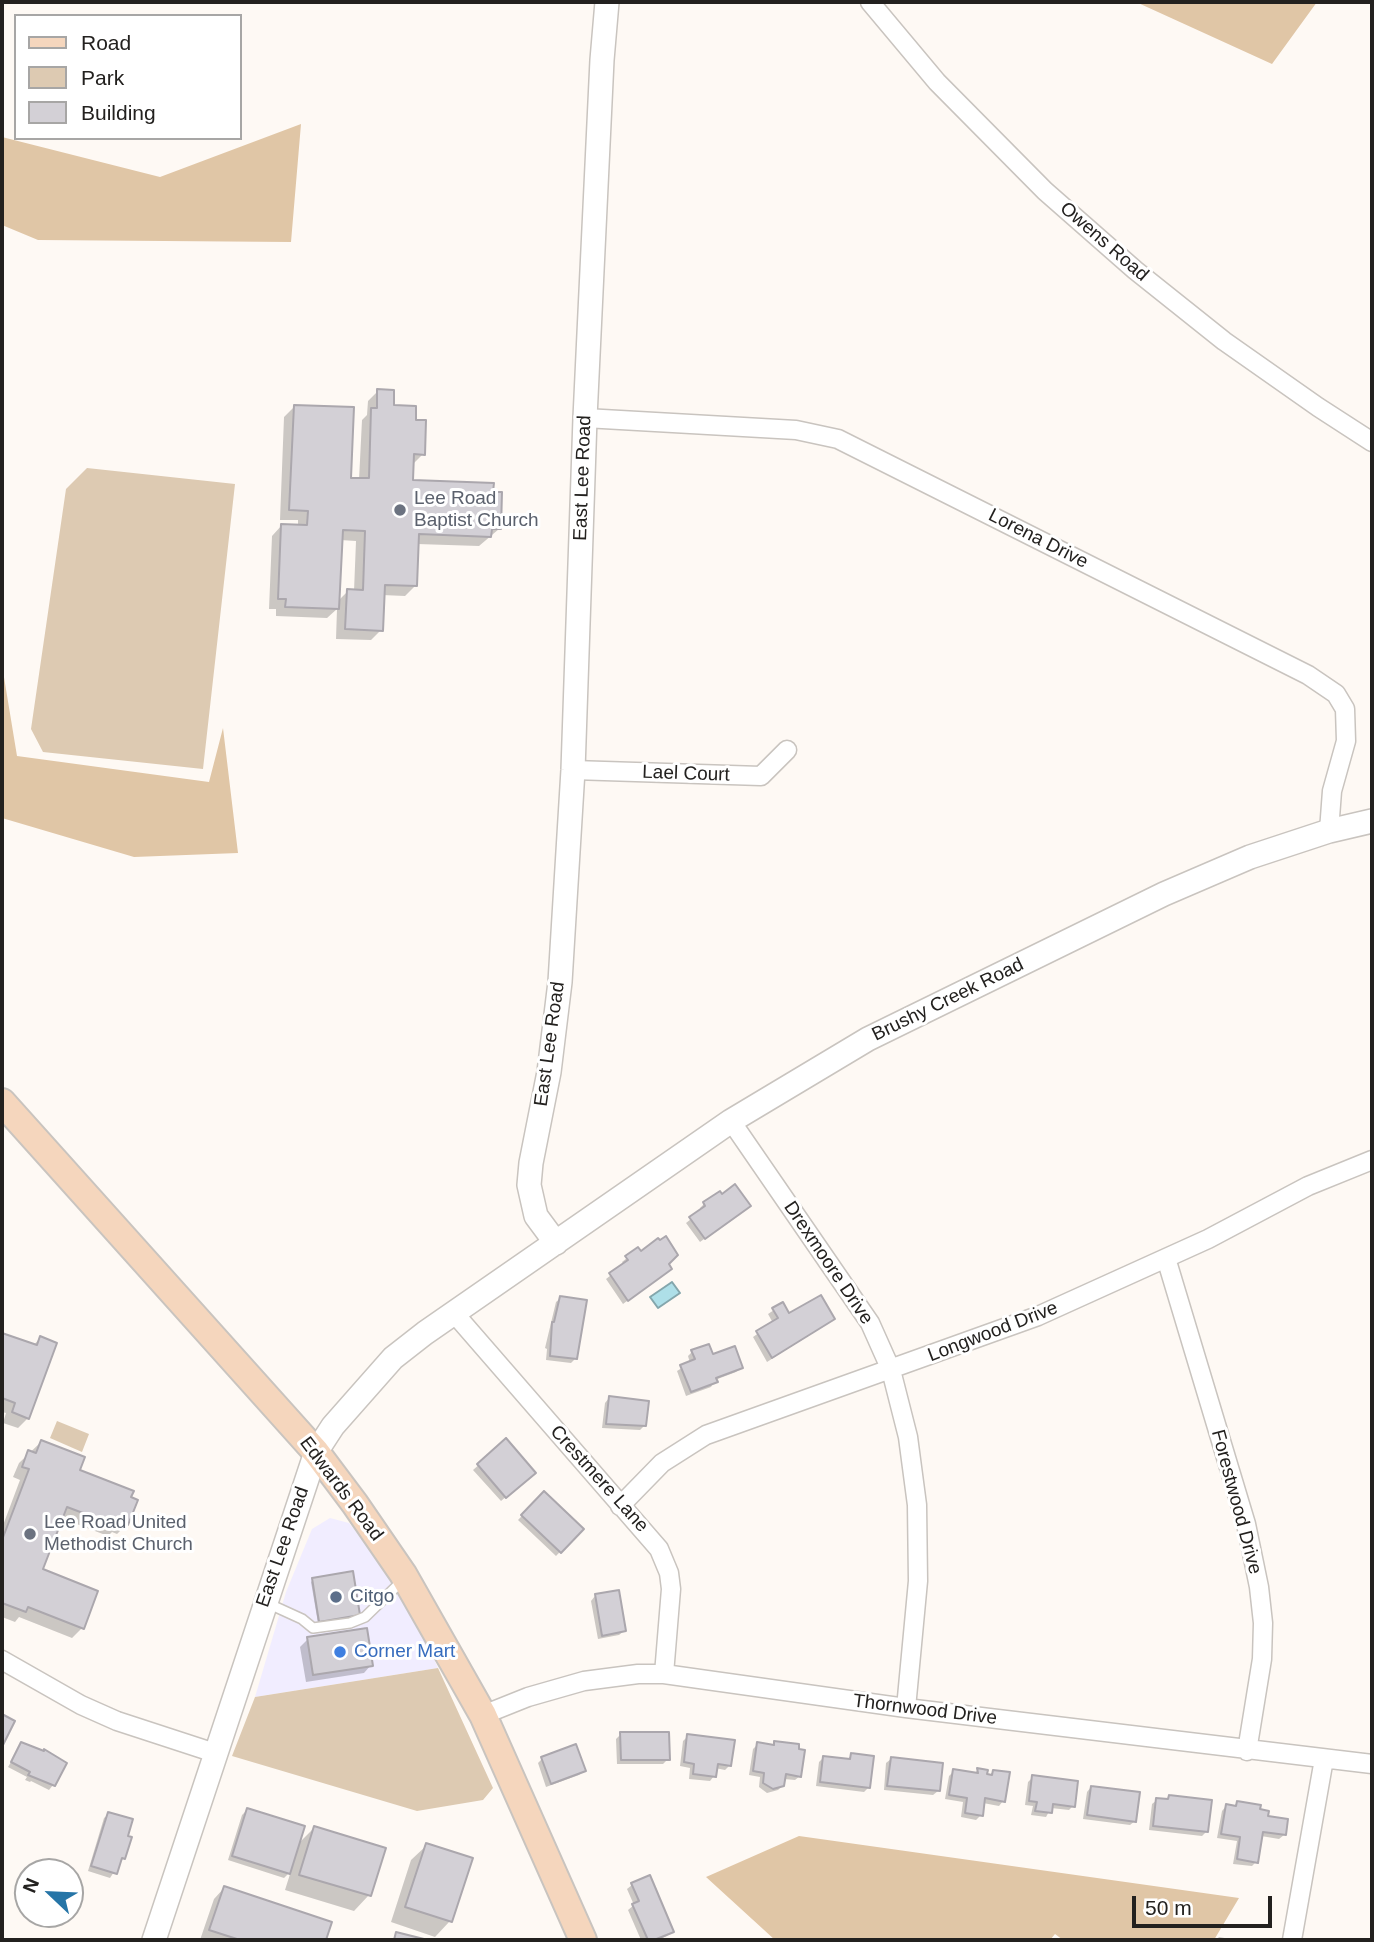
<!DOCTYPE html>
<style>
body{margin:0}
#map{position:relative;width:1374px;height:1942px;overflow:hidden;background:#fef9f4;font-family:Helvetica,sans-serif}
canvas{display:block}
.frame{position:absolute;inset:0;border:4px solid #23211f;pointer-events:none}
.legend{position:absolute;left:14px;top:14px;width:228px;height:126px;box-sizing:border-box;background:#fff;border:2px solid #a7a6a5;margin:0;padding:9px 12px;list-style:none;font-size:21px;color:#23211f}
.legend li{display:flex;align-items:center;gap:14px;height:35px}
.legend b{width:35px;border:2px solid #a7a6a5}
.north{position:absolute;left:14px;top:1858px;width:70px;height:70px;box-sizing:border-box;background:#fff;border:2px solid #a7a6a5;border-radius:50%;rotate:293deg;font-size:19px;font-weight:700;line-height:28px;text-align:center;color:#23211f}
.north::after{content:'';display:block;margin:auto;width:24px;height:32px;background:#2675a7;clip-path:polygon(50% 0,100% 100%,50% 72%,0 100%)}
.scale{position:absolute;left:1132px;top:1896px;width:140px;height:32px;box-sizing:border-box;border:4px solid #23211f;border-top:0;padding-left:9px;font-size:21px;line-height:24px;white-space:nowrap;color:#23211f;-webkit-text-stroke:5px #fff;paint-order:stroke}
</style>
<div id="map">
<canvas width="1374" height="1942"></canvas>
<div class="frame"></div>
<ul class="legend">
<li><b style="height:9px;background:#f5d6bd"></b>Road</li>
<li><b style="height:19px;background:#ddcab2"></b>Park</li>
<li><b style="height:19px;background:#d3d0d6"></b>Building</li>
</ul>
<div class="north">N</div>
<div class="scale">50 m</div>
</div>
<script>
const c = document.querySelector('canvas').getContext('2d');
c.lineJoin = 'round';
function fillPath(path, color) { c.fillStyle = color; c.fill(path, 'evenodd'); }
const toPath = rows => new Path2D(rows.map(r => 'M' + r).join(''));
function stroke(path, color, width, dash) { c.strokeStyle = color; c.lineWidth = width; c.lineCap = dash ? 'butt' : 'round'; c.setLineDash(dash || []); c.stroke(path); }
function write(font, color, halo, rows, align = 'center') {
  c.font = font + ' Helvetica,sans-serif'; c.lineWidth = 6; c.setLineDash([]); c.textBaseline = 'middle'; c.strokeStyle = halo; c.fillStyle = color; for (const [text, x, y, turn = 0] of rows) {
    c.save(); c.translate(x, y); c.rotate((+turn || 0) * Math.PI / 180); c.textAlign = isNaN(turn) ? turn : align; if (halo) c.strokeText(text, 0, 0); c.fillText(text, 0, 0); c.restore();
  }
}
const commercial = toPath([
 [330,1518,349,1523,376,1556,423,1633,438,1668,255,1697,286,1592,312,1529]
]);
const green = toPath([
 [87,468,235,484,203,769,43,752,31,729,66,489],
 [57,1421,89,1434,82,1452,50,1438],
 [438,1668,493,1788,483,1800,417,1811,232,1756,255,1697]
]);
const forest = toPath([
 [1136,2,1317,2,1272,64],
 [301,124,291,242,38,240,2,225,2,137,160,177],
 [2,665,17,756,209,782,223,728,238,853,134,857,2,818],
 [799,1836,1239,1898,1214,1940,1063,1940,1055,1934,1050,1940,775,1940,706,1877]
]);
const water = toPath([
 [672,1282,680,1293,658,1308,650,1297,672,1282]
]);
const shadow = toPath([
 [378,391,392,407,414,422,423,454,413,464,411,482,491,494,499,529,479,546,417,544,415,586,405,596,382,595,381,630,371,640,336,639,337,609,327,618,276,616,276,609,269,609,272,536,282,525,298,526,298,520,280,520,284,417,294,407,349,479,359,480,362,420,367,415,368,401],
 [340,540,356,541,354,591,348,591,338,601],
 [704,1204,744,1210,700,1242,686,1223,701,1211,700,1208],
 [638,1249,641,1253,667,1265,670,1269,623,1304,606,1279,624,1265,622,1262],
 [561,1298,575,1359,571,1363,546,1360,547,1349,545,1348,556,1302],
 [783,1304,789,1315,828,1323,767,1362,753,1337,773,1323,768,1314],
 [2,1334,33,1346,40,1338,28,1418,18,1428,3,1423,6,1413,2,1412],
 [692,1352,712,1356,741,1367,736,1372,715,1380,711,1387,686,1396,677,1371,690,1363,688,1356],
 [609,1398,645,1425,640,1430,602,1428,605,1403],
 [506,1441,529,1477,501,1501,473,1470],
 [41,1442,77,1471,127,1524,117,1534,112,1532,108,1536,61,1518,40,1570,82,1628,72,1638,19,1617,15,1622,2,1617,2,1528,20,1480,13,1477,19,1463],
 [544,1493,582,1529,556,1556,518,1520],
 [313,1580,358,1615,318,1623,311,1582],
 [595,1596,624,1631,619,1635,598,1639,591,1601],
 [308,1639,371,1665,364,1673,306,1682,300,1647],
 [621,1734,668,1759,663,1764,617,1764,616,1739],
 [688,1736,730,1765,725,1770,715,1768,714,1776,710,1781,689,1779,690,1768,680,1766,683,1741],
 [775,1742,800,1776,795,1780,784,1779,783,1785,778,1790,767,1793,759,1787,760,1777,749,1775,753,1749,758,1744,771,1746],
 [22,1744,53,1785,49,1790,31,1781,30,1782,25,1780,27,1777,8,1767],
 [852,1755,869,1787,864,1792,816,1786,819,1762,824,1757,847,1760],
 [542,1759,584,1771,579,1775,546,1787,538,1763],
 [891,1759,938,1791,933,1795,884,1790,886,1763],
 [978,1770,989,1776,994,1771,1003,1801,999,1806,983,1803,981,1815,976,1820,961,1817,963,1802,945,1799,949,1776,954,1771,974,1774],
 [1033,1777,1073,1806,1069,1810,1051,1808,1046,1817,1031,1815,1033,1806,1025,1805,1028,1782],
 [1091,1787,1135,1821,1130,1825,1083,1819,1087,1792],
 [1169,1797,1207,1831,1202,1836,1149,1830,1152,1804,1157,1800,1166,1801],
 [1238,1803,1258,1811,1284,1835,1279,1839,1261,1836,1256,1862,1252,1866,1233,1864,1237,1841,1217,1838,1222,1811,1226,1806,1233,1807],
 [247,1810,297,1845,314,1828,369,1895,354,1911,285,1890,291,1871,284,1878,228,1860,242,1815],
 [109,1814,123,1858,110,1878,88,1871,104,1818],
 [427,1845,450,1921,435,1937,391,1922,411,1860],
 [632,1885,672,1931,667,1936,658,1940,641,1940,628,1910,634,1905,627,1889],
 [224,1888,330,1923,324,1940,200,1940,214,1899],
 [1219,1937,1236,1940,1216,1940]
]);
const building = toPath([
 [377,389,394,390,394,405,416,406,416,420,426,420,425,455,414,454,413,480,494,483,493,492,502,492,501,529,492,529,491,537,419,534,417,586,385,585,383,631,345,629,347,589,363,590,365,531,343,530,339,609,285,607,286,599,278,599,281,524,307,525,308,511,289,510,294,405,354,407,351,478,369,478,371,408,377,408,377,389],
 [735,1184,751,1206,705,1239,689,1217,705,1206,703,1202,720,1191,722,1194,735,1184],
 [666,1236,678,1255,669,1264,672,1269,628,1301,609,1273,628,1260,625,1256,638,1247,641,1251,658,1238,660,1240,666,1236],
 [821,1295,835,1319,772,1358,756,1331,778,1318,772,1308,783,1302,789,1313,821,1295],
 [560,1296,587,1300,577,1359,550,1356,552,1322,554,1322,560,1296],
 [2,1333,37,1345,40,1336,57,1343,29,1419,12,1412,15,1403,2,1398,2,1333],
 [709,1344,713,1354,735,1346,743,1368,716,1378,718,1382,691,1392,680,1365,695,1359,691,1350,709,1344],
 [609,1396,649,1401,646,1426,606,1424,609,1396],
 [506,1438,536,1473,506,1498,477,1464,506,1438],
 [41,1440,85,1457,80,1470,134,1491,131,1497,138,1500,128,1525,121,1522,120,1527,67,1507,43,1569,98,1591,84,1629,28,1607,26,1612,2,1603,2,1540,29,1469,22,1467,28,1450,36,1453,41,1440],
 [544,1491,584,1529,561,1553,521,1515,544,1491],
 [353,1571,360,1615,319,1622,312,1578,353,1571],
 [619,1590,626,1631,602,1636,595,1594,619,1590],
 [367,1628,373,1666,313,1675,307,1637,367,1628],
 [2,1714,15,1721,3,1745,2,1745,2,1714],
 [620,1732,669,1732,670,1760,621,1760,620,1732],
 [687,1734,735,1740,731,1766,718,1764,716,1777,693,1774,694,1764,684,1762,687,1734],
 [774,1741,799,1744,799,1749,805,1750,801,1777,786,1774,784,1786,773,1789,763,1783,764,1773,753,1771,757,1742,774,1745,774,1741],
 [21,1742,44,1751,44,1749,67,1763,55,1786,28,1775,30,1772,11,1762,21,1742],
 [576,1744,586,1771,551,1784,541,1757,576,1744],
 [851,1753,874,1756,870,1788,820,1782,823,1756,850,1759,851,1753],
 [891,1757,943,1763,940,1791,887,1786,891,1757],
 [977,1768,988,1770,987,1774,992,1775,993,1770,1010,1772,1005,1802,985,1798,983,1816,965,1813,967,1798,949,1795,953,1769,978,1773,977,1768],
 [1032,1775,1078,1781,1075,1807,1053,1804,1052,1813,1035,1811,1037,1802,1029,1801,1032,1775],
 [1091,1786,1140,1792,1136,1822,1087,1815,1091,1786],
 [1169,1795,1212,1800,1208,1832,1153,1826,1156,1798,1168,1799,1169,1795],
 [1237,1801,1261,1805,1260,1809,1269,1811,1268,1816,1288,1819,1286,1835,1263,1832,1258,1863,1237,1859,1240,1837,1221,1834,1226,1804,1236,1806,1237,1801],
 [247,1808,305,1826,290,1874,232,1856,247,1808],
 [108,1812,133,1819,128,1836,132,1837,125,1859,122,1858,117,1874,91,1866,108,1812],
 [314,1826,386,1848,371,1896,299,1875,314,1826],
 [426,1843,473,1858,452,1922,405,1907,426,1843],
 [650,1875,674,1932,654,1940,648,1940,632,1904,639,1901,631,1883,650,1875],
 [224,1886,332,1922,326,1940,240,1940,209,1930,224,1886],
 [396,1932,428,1940,394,1940,396,1932]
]);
const service = toPath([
 [267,1603,302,1619,313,1628,350,1623,365,1617,404,1579]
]);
const minor = toPath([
 [870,2,937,82,1045,191,1135,270,1224,341,1318,407,1372,442],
 [585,418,796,430,838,439,1308,675,1336,694,1345,709,1346,741,1332,791,1329,831],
 [573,770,761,776,787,750],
 [731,1121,870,1323,891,1370,908,1437,917,1505,918,1581,906,1708],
 [1166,1258,1246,1524,1259,1587,1263,1623,1262,1659,1247,1751],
 [454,1313,659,1549,669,1573,671,1589,664,1674],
 [620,1506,662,1463,706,1435,1038,1316,1208,1239,1308,1186,1372,1160],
 [2,1660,81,1705,117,1721,215,1753],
 [483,1715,528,1697,584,1681,638,1674,664,1674,906,1708,1372,1764],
 [1292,1940,1324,1759]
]);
const tertiary = toPath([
 [556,1243,536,1216,529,1185,531,1163,549,1072,560,982,573,770,585,418,602,60,607,2],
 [154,1940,316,1452,333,1426,393,1358,425,1333,731,1121,868,1039,1164,894,1250,857,1329,831,1372,821]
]);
const secondary = toPath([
 [2,1102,316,1452,355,1504,403,1574,483,1715,583,1940]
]);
const markers = [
 [400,510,7,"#6b7280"],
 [30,1534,7,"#6b7280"],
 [336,1597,7,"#5c6f8a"],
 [340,1652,7,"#3f7fe0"]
];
const streetNames = [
 ["Owens Road",1104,242,41],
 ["East Lee Road",583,478,-88],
 ["Lorena Drive",1038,539,27],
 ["Lael Court",686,774,2],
 ["Brushy Creek Road",948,1000,-26],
 ["East Lee Road",550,1044,-82],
 ["Drexmoore Drive",828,1263,56],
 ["Longwood Drive",993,1332,-21],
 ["Crestmere Lane",599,1479,48],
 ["Edwards Road",341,1489,53],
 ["Forestwood Drive",1236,1502,75],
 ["East Lee Road",283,1547,-71],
 ["Thornwood Drive",925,1710,7]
];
const worshipNames = [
 ["Lee Road",414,499],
 ["Baptist Church",414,521],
 ["Lee Road United",44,1523],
 ["Methodist Church",44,1545]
];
const serviceNames = [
 ["Citgo",350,1597]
];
const shopNames = [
 ["Corner Mart",354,1652]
];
fillPath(commercial, '#f1edff');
fillPath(green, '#ddcab2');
fillPath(forest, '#e0c6a6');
fillPath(water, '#aedfe8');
stroke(water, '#84a6ac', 2);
fillPath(shadow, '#0003');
fillPath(building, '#d3d0d6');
stroke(building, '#aba7ad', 2);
stroke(service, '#c9c4bf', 12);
stroke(minor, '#c9c4bf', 21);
stroke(tertiary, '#c9c4bf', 26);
stroke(secondary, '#c9c4bf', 30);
stroke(service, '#fff', 9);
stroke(minor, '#fff', 18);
stroke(tertiary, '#fff', 23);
stroke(secondary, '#f5d6bd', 26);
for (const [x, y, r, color] of markers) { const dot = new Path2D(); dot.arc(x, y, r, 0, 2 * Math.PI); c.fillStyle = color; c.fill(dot); stroke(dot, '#fff', 2.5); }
write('19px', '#23211f', '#fff', streetNames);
write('19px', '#5b616d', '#fff', worshipNames, 'left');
write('19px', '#4e5e75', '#fff', serviceNames, 'left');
write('19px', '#366cbe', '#fff', shopNames, 'left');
</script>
